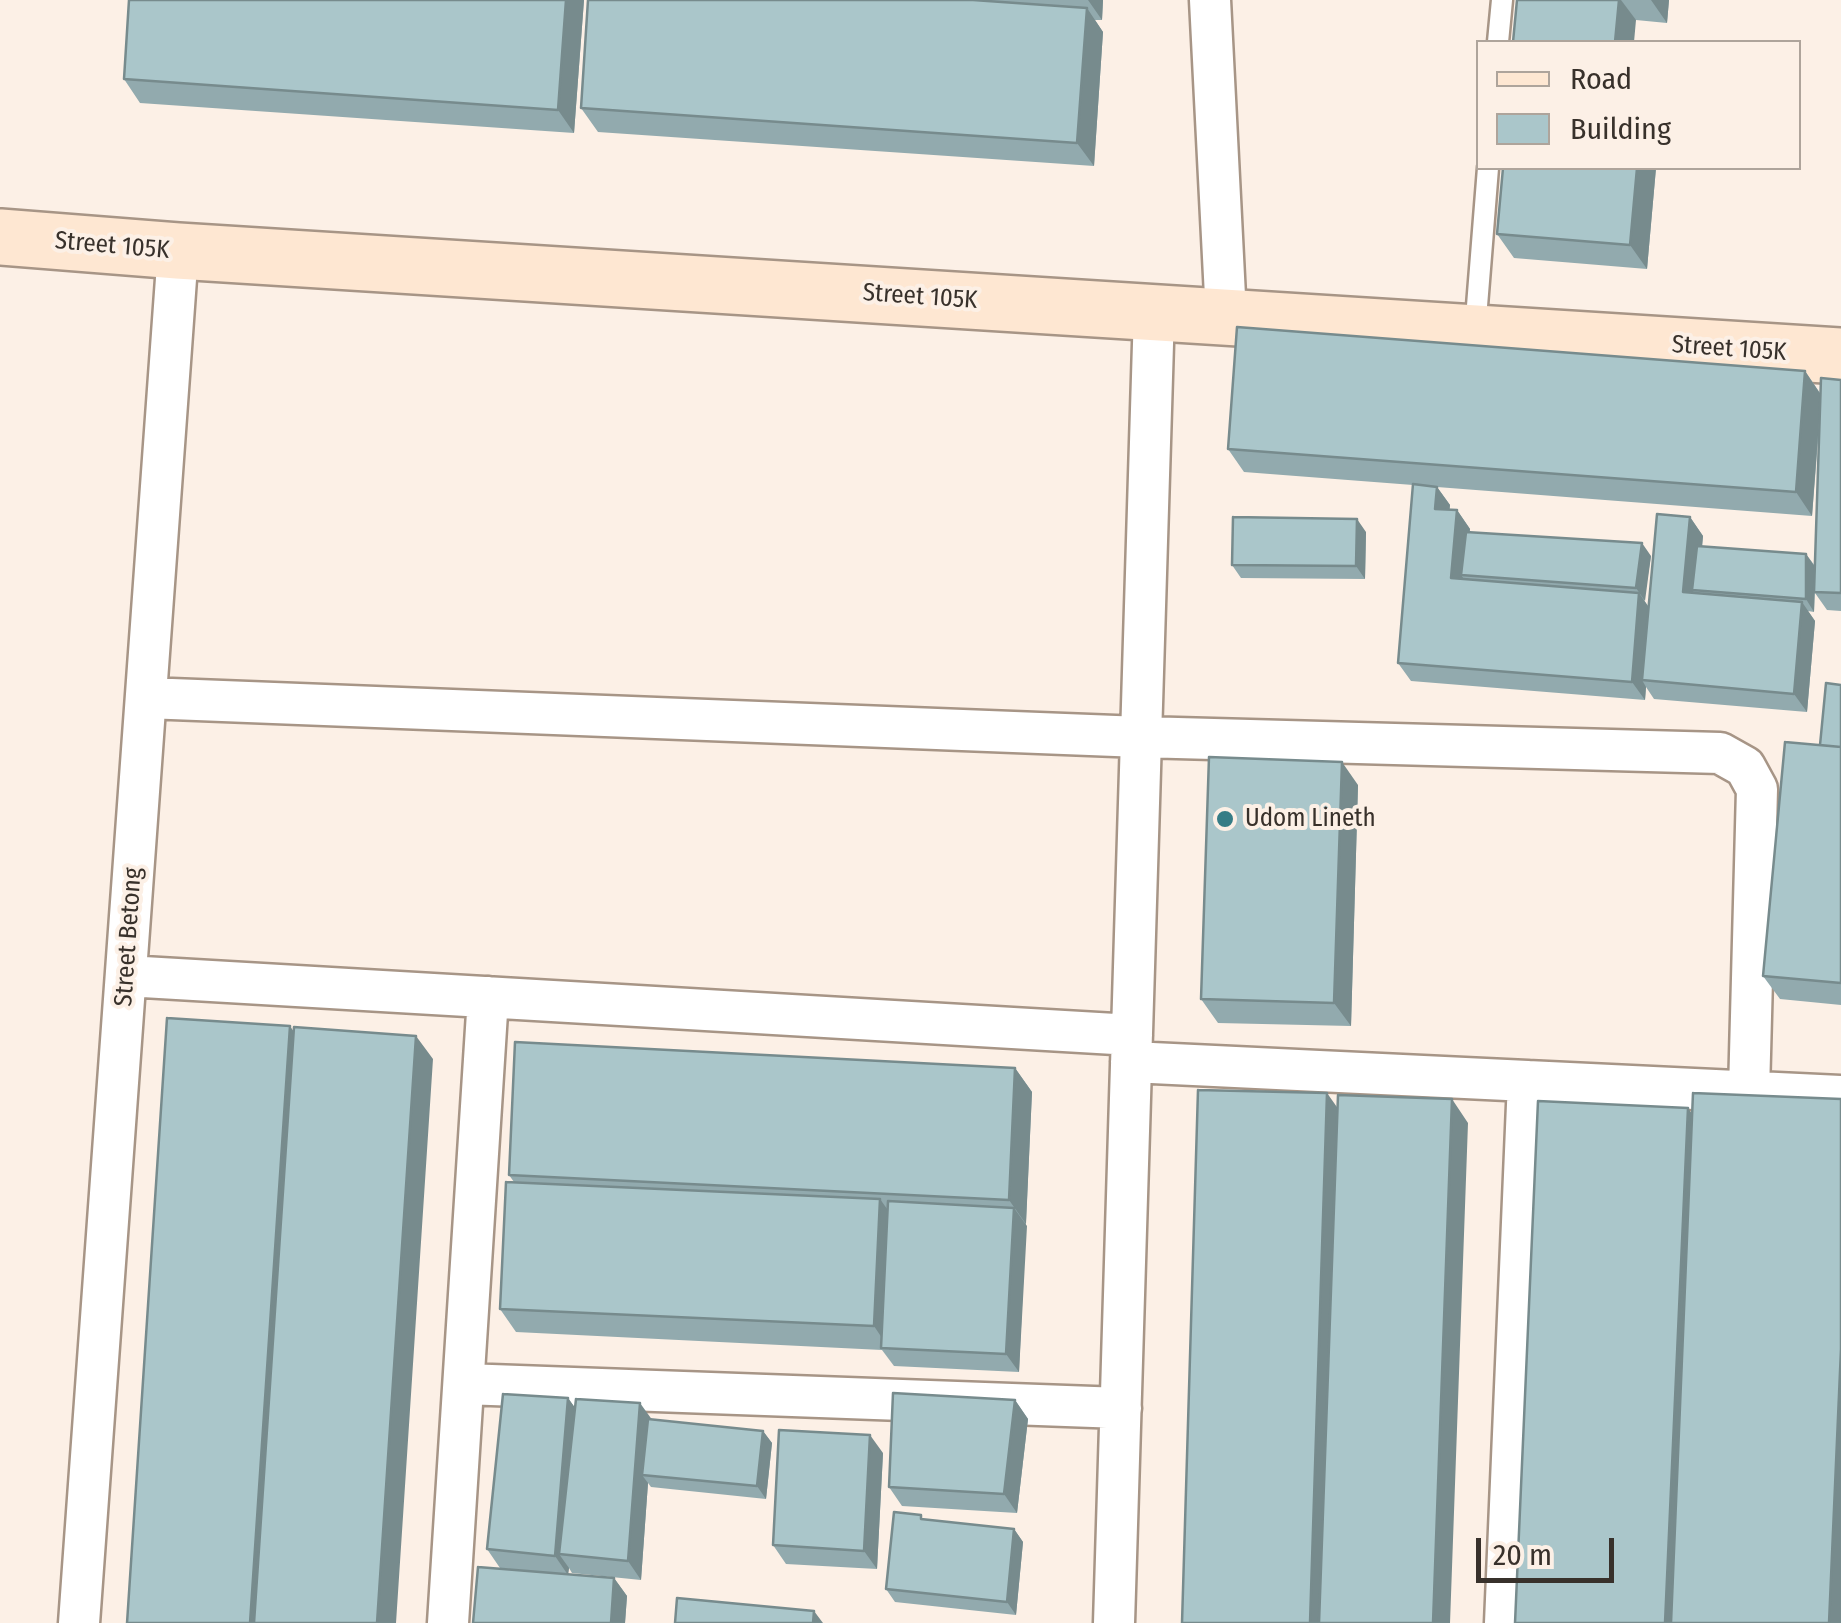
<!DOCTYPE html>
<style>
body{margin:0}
#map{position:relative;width:1841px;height:1623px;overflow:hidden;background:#fcf0e6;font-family:"Fira Sans Condensed",sans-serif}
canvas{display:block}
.legend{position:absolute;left:1476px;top:40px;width:325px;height:130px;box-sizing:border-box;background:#fcf0e6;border:2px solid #aea49b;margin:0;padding:12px 18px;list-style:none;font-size:30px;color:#38312b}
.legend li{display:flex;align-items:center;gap:20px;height:50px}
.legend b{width:50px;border:2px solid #aea49b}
.scale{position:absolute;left:1476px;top:1538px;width:138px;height:45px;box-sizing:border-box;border:5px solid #38312b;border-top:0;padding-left:12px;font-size:30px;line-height:35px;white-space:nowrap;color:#38312b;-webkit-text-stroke:8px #fcf0e6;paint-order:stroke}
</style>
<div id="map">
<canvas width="1841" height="1623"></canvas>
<ul class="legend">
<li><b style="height:12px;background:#fee7d2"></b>Road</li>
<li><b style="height:28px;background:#aac6ca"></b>Building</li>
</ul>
<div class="scale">20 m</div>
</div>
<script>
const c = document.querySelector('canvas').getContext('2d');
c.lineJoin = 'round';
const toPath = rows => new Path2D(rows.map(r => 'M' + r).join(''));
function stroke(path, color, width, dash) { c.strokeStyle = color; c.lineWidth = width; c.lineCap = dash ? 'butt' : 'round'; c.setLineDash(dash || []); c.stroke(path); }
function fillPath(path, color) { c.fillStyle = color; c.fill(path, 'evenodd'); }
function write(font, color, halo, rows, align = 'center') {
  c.font = font + ' "Fira Sans Condensed",sans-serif'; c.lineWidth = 8; c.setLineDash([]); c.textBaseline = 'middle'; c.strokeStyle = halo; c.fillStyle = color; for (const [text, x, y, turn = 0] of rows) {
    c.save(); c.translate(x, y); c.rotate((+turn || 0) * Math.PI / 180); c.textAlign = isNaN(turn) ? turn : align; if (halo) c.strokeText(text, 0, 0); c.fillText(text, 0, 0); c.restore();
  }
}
const service = toPath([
 [1498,42,1502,0],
 [1475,331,1488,168]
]);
const minor = toPath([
 [1210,0,1226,316],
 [146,698,1141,737,1720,753,1745,767,1757,789,1749,1092],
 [126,976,1132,1035],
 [1131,1062,1841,1096],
 [464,1384,1121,1408],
 [79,1623,178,251],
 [448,1623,488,997],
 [1114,1623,1154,311],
 [1505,1623,1528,1081]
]);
const secondary = toPath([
 [0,237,178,251,1841,356]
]);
const wall = toPath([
 [584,0,574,133,140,103,124,79],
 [588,0,1103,0,1102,20,1095,20,1103,32,1094,166,598,132,581,108],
 [1517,0,1669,0,1667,23,1636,20],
 [1503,168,1656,168,1647,269,1514,258,1497,234],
 [1805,371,1820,393,1841,380,1841,611,1827,610,1815,593,1814,612,1808,611,1815,621,1807,712,1654,699,1646,687,1645,700,1411,681,1398,663,1413,485,1244,472,1228,449],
 [1820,416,1815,566,1806,554,1702,547,1703,536,1690,517,1648,606,1644,600,1651,556,1469,533,1470,529,1457,510,1449,510,1450,505,1437,487,1812,516],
 [1366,532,1365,579,1241,578,1232,565],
 [1841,685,1841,1005,1780,999,1763,976,1820,745],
 [1358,785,1351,1026,1218,1023,1201,999],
 [1015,1068,1032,1092,1019,1372,894,1366,882,1350,516,1332,500,1309,514,1182,509,1175],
 [568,1398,575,1408,652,1419,763,1431,772,1443,766,1499,651,1487,648,1483,641,1580,572,1573,569,1568,568,1574,614,1578,627,1596,625,1623,473,1623,540,1572,500,1568,487,1549],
 [1015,1400,1028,1419,1017,1513,902,1506,889,1487],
 [883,1453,877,1569,786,1564,773,1545],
 [924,1520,1014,1529,1023,1542,1016,1615,895,1602,886,1589]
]);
const shadedWall = toPath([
 [566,0,584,0,574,133,558,110],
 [1088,0,1103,0,1102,20],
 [1619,0,1621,0,1636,20,1634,42,1615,42],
 [1651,0,1669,0,1667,23],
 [1087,8,1103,32,1094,166,1077,143],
 [1637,168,1656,168,1647,269,1630,245],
 [1805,371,1821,395,1812,516,1796,492],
 [1437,487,1450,505,1448,528,1435,509],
 [1457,510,1470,529,1466,576,1461,575,1466,582,1451,578],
 [1690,517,1703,536,1698,590,1692,590,1697,596,1683,592],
 [1357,519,1366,532,1365,579,1356,566],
 [1642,543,1651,556,1645,601,1636,588],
 [1806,554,1815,567,1814,612,1806,599],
 [1639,593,1652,612,1642,680,1646,687,1645,700,1632,682],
 [1802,602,1815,621,1807,712,1794,694],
 [1342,762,1358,785,1351,1026,1334,1003],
 [290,1026,306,1050,268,1623,250,1623],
 [416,1036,433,1059,396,1623,377,1623],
 [1015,1068,1032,1092,1026,1224,1009,1200],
 [1327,1093,1344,1117,1328,1623,1310,1623],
 [1452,1099,1468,1123,1450,1623,1433,1623],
 [1688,1108,1704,1131,1683,1623,1665,1623],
 [880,1199,897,1223,890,1350,874,1326],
 [1014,1208,1027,1226,1019,1372,1006,1354],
 [1841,1349,1841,1623,1829,1623],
 [568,1398,581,1416,559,1554,569,1568,568,1575,555,1556],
 [1015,1400,1028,1419,1017,1513,1004,1494],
 [640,1403,653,1421,642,1475,648,1483,641,1580,628,1561],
 [763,1431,772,1443,766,1499,757,1486],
 [870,1435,883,1453,877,1569,864,1551],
 [1014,1529,1023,1542,1016,1615,1007,1602],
 [614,1578,627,1596,625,1623,611,1623],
 [814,1611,823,1623,813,1623]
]);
const building = toPath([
 [129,0,566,0,558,110,124,79,129,0],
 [588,0,973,0,1087,8,1077,143,581,108,588,0],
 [1517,0,1619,0,1615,42,1513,42,1517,0],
 [1503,168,1637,168,1630,245,1497,234,1503,168],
 [1237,327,1805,371,1796,492,1228,449,1237,327],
 [1821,378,1841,380,1841,593,1814,592,1821,378],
 [1413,484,1437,487,1435,509,1457,510,1451,578,1639,593,1632,682,1398,663,1413,484],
 [1657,514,1690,517,1683,592,1802,602,1794,694,1642,680,1657,514],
 [1233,517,1357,519,1356,566,1232,565,1233,517],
 [1466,532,1642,543,1636,588,1461,575,1466,532],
 [1697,546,1806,554,1806,599,1692,590,1697,546],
 [1826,683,1841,685,1841,747,1820,745,1826,683],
 [1785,742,1841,747,1841,983,1763,976,1785,742],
 [1209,757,1342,762,1334,1003,1201,999,1209,757],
 [167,1018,290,1026,250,1623,127,1623,167,1018],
 [294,1027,416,1036,377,1623,254,1623,294,1027],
 [515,1042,1015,1068,1009,1200,509,1175,515,1042],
 [1198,1090,1327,1093,1310,1623,1182,1623,1198,1090],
 [1693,1093,1841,1099,1841,1349,1829,1623,1671,1623,1693,1093],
 [1338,1095,1452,1099,1433,1623,1319,1623,1338,1095],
 [1538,1101,1688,1108,1665,1623,1515,1623,1538,1101],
 [506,1182,880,1199,874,1326,500,1309,506,1182],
 [888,1201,1014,1208,1006,1354,881,1348,888,1201],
 [893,1393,1015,1400,1004,1494,889,1487,893,1393],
 [503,1394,568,1398,555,1556,487,1549,503,1394],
 [576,1399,640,1403,628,1561,559,1554,576,1399],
 [648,1419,763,1431,757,1486,642,1475,648,1419],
 [779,1430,870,1435,864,1551,773,1545,779,1430],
 [894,1512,921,1515,921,1519,1014,1529,1007,1602,886,1589,894,1512],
 [478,1567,614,1578,611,1623,473,1623,478,1567],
 [677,1598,814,1611,813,1623,675,1623,677,1598]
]);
const markers = [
 [1225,819,10,"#367d86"]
];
const streetNames = [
 ["Street 105K",112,246,5],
 ["Street 105K",920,297,4],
 ["Street 105K",1729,349,4],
 ["Street Betong",129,937,-86]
];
const poiNames = [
 ["Udom Lineth",1245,819]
];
stroke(service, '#a79586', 25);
stroke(minor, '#a79586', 45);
stroke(secondary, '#a79586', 60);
stroke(service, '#fff', 20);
stroke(minor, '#fff', 40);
stroke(secondary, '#fee7d2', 55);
fillPath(wall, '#92aaae');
fillPath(shadedWall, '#778b8d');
fillPath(building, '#aac6ca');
stroke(building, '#778b8d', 2.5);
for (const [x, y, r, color] of markers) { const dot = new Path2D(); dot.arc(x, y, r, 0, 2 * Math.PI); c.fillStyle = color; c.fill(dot); stroke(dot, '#fcf0e6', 4); }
write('25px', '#38312b', '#fcf0e6', streetNames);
write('25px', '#38312b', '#fcf0e6', poiNames, 'left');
</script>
